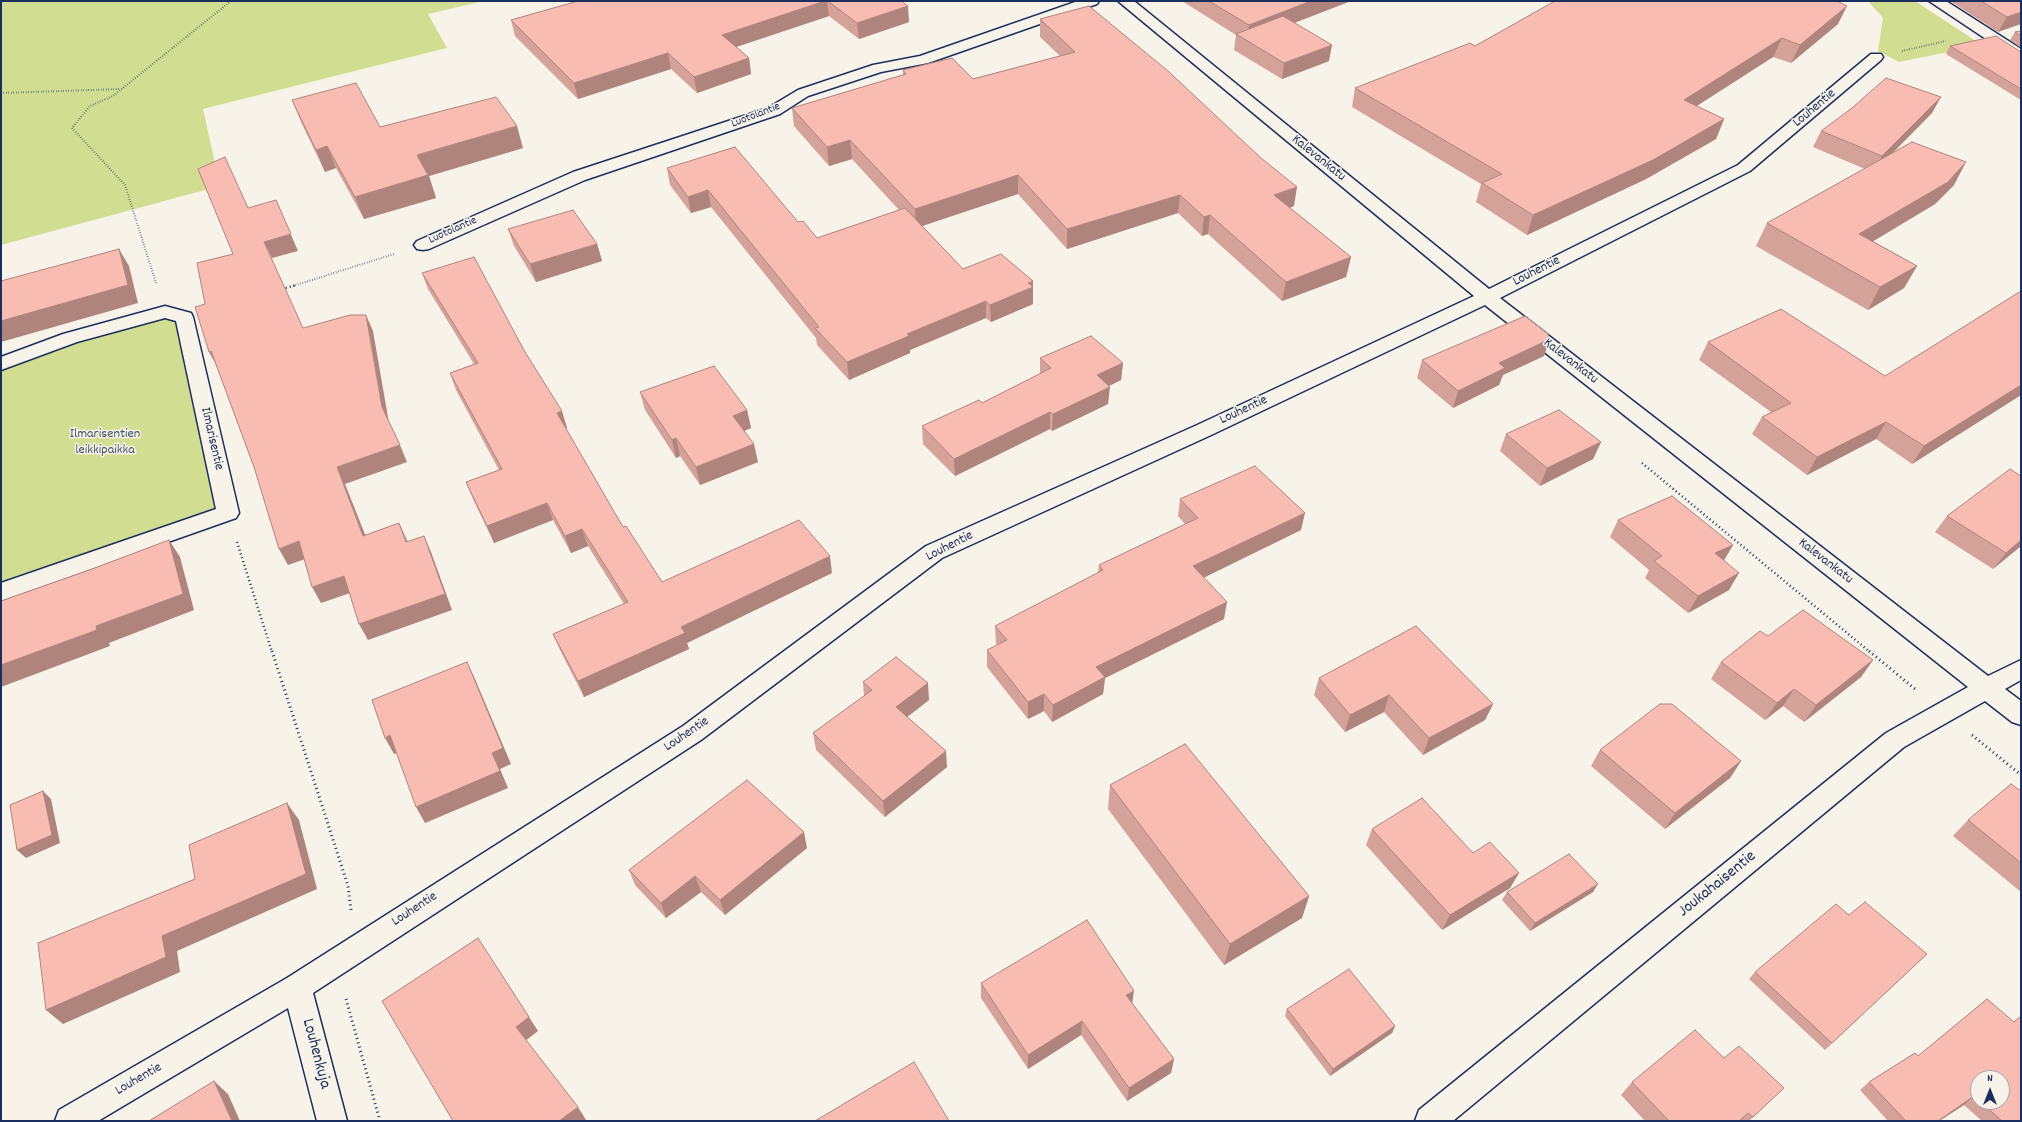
<!DOCTYPE html>
<style>
body{margin:0}
#map{position:relative;width:2022px;height:1122px;overflow:hidden;background:#f7f3e8;font-family:Dekko,sans-serif}
canvas{display:block}
.frame{position:absolute;inset:0;border:2px solid #1b2f5e;pointer-events:none}
.north{position:absolute;left:1970px;top:1070px;width:40px;height:40px;box-sizing:border-box;background:#f7f3e8;border:1px solid #9fa5b1;border-radius:50%;rotate:0deg;font-size:11px;font-weight:700;line-height:16px;text-align:center;color:#1b2f5e}
.north::after{content:'';display:block;margin:auto;width:14px;height:18px;background:#1b2f5e;clip-path:polygon(50% 0,100% 100%,50% 72%,0 100%)}
</style>
<div id="map">
<canvas width="2022" height="1122"></canvas>
<div class="frame"></div>
<div class="north">N</div>
</div>
<script>
const c = document.querySelector('canvas').getContext('2d');
c.lineJoin = 'round';
function fillPath(path, color) { c.fillStyle = color; c.fill(path, 'evenodd'); }
const toPath = rows => new Path2D(rows.map(r => 'M' + r).join(''));
function stroke(path, color, width, dash) { c.strokeStyle = color; c.lineWidth = width; c.lineCap = dash ? 'butt' : 'round'; c.setLineDash(dash || []); c.stroke(path); }
function write(font, color, halo, rows, align = 'center') {
  c.font = font + ' Dekko,sans-serif'; c.lineWidth = 3; c.setLineDash([]); c.textBaseline = 'middle'; c.strokeStyle = halo; c.fillStyle = color; for (const [text, x, y, turn = 0] of rows) {
    c.save(); c.translate(x, y); c.rotate((+turn || 0) * Math.PI / 180); c.textAlign = isNaN(turn) ? turn : align; if (halo) c.strokeText(text, 0, 0); c.fillText(text, 0, 0); c.restore();
  }
}
const green = toPath([
 [1,1,484,1,428,14,447,48,203,109,220,186,1,245],
 [1868,1,1915,1,1982,45,1899,62,1878,51,1883,18],
 [165,312,184,317,228,513,1,592,1,364]
]);
const pathFar2 = toPath([
 [1902,51,1946,41],
 [1,93,120,89],
 [156,283,125,185,72,128,90,106,113,96,231,1],
 [293,286,394,254]
]);
const pathFar1 = toPath([
 [282,289,296,285],
 [1642,463,1870,652],
 [237,542,272,652]
]);
const path = toPath([
 [272,651,348,886,351,910],
 [1869,651,1915,689],
 [1972,735,2021,775],
 [346,999,380,1121]
]);
const minor = toPath([
 [1078,1,1099,1,1097,4,928,63,881,72,808,96,780,114,585,180,429,249,423,250,417,249,414,245,417,241,573,172,768,108,798,90,873,65,920,56,1078,1],
 [1118,1,1134,1,1489,289,1738,165,1871,54,1881,54,1883,57,1881,60,1750,171,1500,298,1988,676,2021,660,2021,680,2005,689,2021,701,2021,725,2012,722,1985,701,1904,747,1453,1121,1415,1121,1419,1110,1886,733,1968,687,1485,305,1209,436,942,558,701,740,313,993,347,1121,317,1121,288,1008,98,1121,55,1121,59,1110,287,978,683,726,926,546,1195,426,1474,296,1118,1],
 [1929,1,1946,1,2021,49,2021,60,2016,59,1929,1],
 [165,306,191,313,193,317,239,513,236,518,1,601,1,583,216,509,176,321,165,318,77,342,1,370,1,357,63,334,165,306]
]);
const wall = toPath([
 [578,1,901,1,909,22,859,39,829,16,736,47,749,58,751,74,697,93,671,69,578,99,515,36,511,20],
 [1182,1,1351,1,1294,23,1329,61,1282,79,1234,50,1236,35],
 [1555,1,1840,1,1838,2,1838,24,1791,63,1773,57,1697,106,1724,119,1716,139,1646,179,1527,235,1476,202,1481,184,1352,107,1355,88,1475,46],
 [1950,1,2021,1,1998,32],
 [1040,19,1294,206,1290,208,1351,257,1346,277,1282,301,1208,234,1202,236,1178,213,1067,249,1018,194,922,226,963,269,1033,287,1033,304,991,322,986,318,910,350,910,353,849,380,817,345,816,338,711,207,691,213,670,185,667,168,798,222,817,238,899,210,852,159,829,166,794,126,792,108,903,75,903,70,973,79,1060,56,1040,37],
 [2021,31,2021,48,2010,40,2015,32],
 [1950,46,2021,52,2021,100,1946,54],
 [292,100,380,127,523,148,429,176,436,198,364,219,336,168,325,172,301,122],
 [1932,113,1893,153,1954,185,1935,204,1873,241,1917,266,1904,288,1868,310,1756,246,1767,223,1865,169,1813,147,1821,131],
 [508,229,597,244,602,261,536,282,514,246],
 [422,273,525,352,567,428,566,429,623,527,662,582,832,573,687,643,689,649,584,697,560,650,553,634,624,604,588,546,571,553,553,520,494,543,473,499,466,482,499,470,456,390,450,373,474,364,428,289],
 [1708,342,1885,376,2021,395,1912,464,1876,439,1807,475,1752,434,1762,417,1771,412,1699,360],
 [1544,356,1503,375,1499,385,1453,408,1417,378,1422,360],
 [1040,358,1123,363,1121,380,1109,386,1108,404,1052,431,1050,429,955,476,923,444,922,426,982,403,1040,374],
 [640,392,747,410,751,428,744,431,758,462,700,485,680,456,676,458,645,410],
 [1506,434,1601,442,1593,459,1540,486,1500,451],
 [1180,499,1301,530,1204,577,1224,619,1105,678,1103,694,1052,722,1044,711,1028,719,987,667,987,650,997,645,996,643,995,626,1098,573,1099,565,1185,524,1178,516],
 [1947,516,2021,546,1993,569,1935,532],
 [1618,520,1733,545,1724,560,1729,590,1688,613,1645,578,1649,570,1610,537],
 [1768,636,1873,660,1861,677,1804,722,1783,706,1765,720,1711,679,1721,662],
 [1319,678,1493,704,1485,720,1423,755,1384,712,1345,732,1314,695],
 [863,682,929,700,907,717,947,767,885,817,816,750,813,733,864,696],
 [1600,750,1741,761,1730,778,1665,829,1591,766],
 [1110,785,1309,896,1302,918,1224,965,1108,809],
 [2021,791,2021,892,1953,836,1968,820],
 [1372,829,1473,853,1519,873,1510,888,1442,930,1366,845],
 [807,848,725,915,701,892,666,918,635,885,629,870],
 [1507,892,1593,892,1530,931,1502,900],
 [1849,915,1927,954,1825,1050,1749,979,1755,972],
 [981,983,1132,1003,1174,1059,1171,1073,1127,1101,1081,1035,1028,1069,981,998],
 [1987,999,2013,1022,2021,1016,2021,1121,1982,1121,1964,1105,1939,1121,1888,1121,1860,1090,1869,1082,1915,1053,1918,1056],
 [1978,1078,2002,1078,2002,1102,1978,1102],
 [1287,1009,1395,1026,1392,1033,1330,1076,1285,1016],
 [1724,1058,1784,1088,1749,1121,1645,1121,1621,1095,1632,1082]
]);
const shadedWall = toPath([
 [825,1,827,1,829,16,724,51,722,35],
 [1311,1,1351,1,1247,41,1249,25],
 [908,6,909,22,859,39,857,23],
 [1847,6,1838,24,1791,63,1800,45],
 [2021,12,2021,24,1998,32,2007,17],
 [1782,38,1773,57,1676,119,1684,100],
 [1332,45,1329,61,1282,79,1284,63],
 [668,53,671,69,578,99,574,83],
 [749,58,751,74,697,93,694,77],
 [1941,97,1932,113,1873,172,1882,156],
 [1724,119,1716,139,1646,179,1527,235,1533,215],
 [517,126,523,148,429,176,436,198,364,219,355,197,417,155],
 [850,140,852,159,829,166,827,147],
 [327,146,336,168,325,172,316,150],
 [1966,162,1954,185,1935,204,1847,257,1859,234],
 [1018,175,1018,194,916,228,915,209],
 [1297,187,1294,206,1271,214,1274,195],
 [708,190,711,207,691,213,688,197],
 [1180,195,1178,213,1067,249,1067,229],
 [276,200,298,251,272,258,264,242],
 [1210,215,1208,234,1202,236,1204,217],
 [597,244,602,261,536,282,530,264],
 [119,249,129,266,138,303,1,342,1,321],
 [1351,257,1346,277,1282,301,1286,282],
 [1917,266,1904,288,1868,310,1880,287],
 [1033,281,1033,304,991,322,990,305],
 [986,301,986,318,910,350,910,353,849,380,847,362,907,334],
 [366,315,373,331,389,423,382,407],
 [1550,339,1544,356,1503,375,1499,385,1453,408,1458,391,1499,363],
 [211,351,218,368,209,352],
 [1123,363,1121,380,1096,392,1097,375],
 [2021,385,2021,395,1912,464,1924,446],
 [1110,387,1108,404,1052,431,1053,414],
 [747,410,751,428,737,434,733,416],
 [562,411,567,428,562,430,557,413],
 [1050,412,1050,429,955,476,954,459],
 [1886,422,1876,439,1807,475,1817,457],
 [676,438,680,456,676,458,672,440],
 [1601,442,1593,459,1540,486,1547,468],
 [754,444,758,462,700,485,696,467],
 [400,445,407,462,345,484,372,552,363,536,337,467],
 [547,503,553,520,494,543,487,526],
 [1305,513,1301,530,1191,584,1193,566],
 [399,523,407,540,414,558,406,542],
 [582,529,588,546,571,553,565,536],
 [424,536,431,552,452,610,368,640,359,624],
 [169,540,180,557,194,610,109,643,110,646,1,687,1,665,96,626],
 [2021,540,2021,546,1993,569,2006,553],
 [299,541,308,558,288,565,279,549],
 [1733,545,1723,562,1715,553],
 [830,556,832,573,687,643,689,649,584,697,578,681,681,627],
 [1739,573,1729,590,1688,613,1698,596],
 [344,576,353,592,321,603,312,587],
 [1227,602,1224,619,1105,678,1103,694,1052,722,1053,705,1096,667],
 [1873,660,1861,677,1804,722,1816,705],
 [467,662,475,679,511,764,500,769,508,788,425,823,416,807,492,753],
 [928,683,929,700,898,724,896,707],
 [1794,689,1783,706,1765,720,1777,703],
 [1044,694,1044,711,1028,719,1028,702],
 [1389,695,1384,712,1345,732,1350,715],
 [1493,704,1485,720,1423,755,1429,738],
 [390,735,399,752,394,754,385,738],
 [946,751,947,767,885,817,883,801],
 [1741,761,1730,778,1665,829,1675,813],
 [43,791,51,799,60,843,26,858,17,850],
 [287,803,299,820,317,889,177,951,180,972,63,1024,46,1010,162,936],
 [804,832,807,848,725,915,720,900],
 [1519,873,1510,888,1442,930,1450,915],
 [695,876,701,892,666,918,661,903],
 [1598,884,1593,892,1530,931,1535,923],
 [1309,896,1302,918,1224,965,1230,944],
 [1134,991,1132,1005,1126,995],
 [529,1017,538,1031,525,1041,516,1027],
 [1082,1021,1081,1035,1028,1069,1028,1055],
 [1395,1026,1392,1033,1330,1076,1333,1069],
 [1174,1059,1171,1073,1127,1101,1129,1088],
 [214,1081,228,1094,240,1121,232,1121],
 [1974,1096,1964,1105,1939,1121,1938,1121],
 [578,1107,586,1120,584,1121,559,1121]
]);
const building = toPath([
 [578,1,825,1,722,35,749,58,694,77,668,53,574,83,511,20,578,1],
 [828,1,901,1,908,6,857,23,828,1],
 [1209,1,1311,1,1249,25,1209,1],
 [1555,1,1837,1,1847,6,1800,45,1782,38,1684,100,1724,119,1653,160,1533,215,1482,183,1502,174,1355,88,1470,43,1475,46,1555,1],
 [1981,1,2021,1,2021,12,2007,17,1981,1],
 [1089,6,1168,71,1261,158,1297,187,1274,195,1351,257,1286,282,1210,215,1204,217,1180,195,1067,229,1018,175,915,209,850,140,827,147,792,108,906,74,903,70,952,58,973,79,1075,52,1040,19,1089,6],
 [1283,16,1332,45,1284,63,1236,34,1283,16],
 [2021,31,2021,36,2015,32,2021,31],
 [1996,36,2021,52,2021,89,1950,46,1996,36],
 [1886,78,1941,97,1882,156,1821,131,1852,108,1886,78],
 [356,83,380,127,496,97,517,126,417,155,428,175,355,197,327,146,316,150,292,100,356,83],
 [1912,142,1966,162,1948,182,1859,234,1917,266,1880,287,1767,223,1912,142],
 [735,147,798,222,803,221,817,238,905,208,963,269,1001,254,1033,281,1028,283,1033,287,990,305,986,301,907,334,909,336,847,362,815,328,819,327,708,190,688,197,667,168,735,147],
 [225,157,248,208,276,200,291,234,264,242,303,328,350,315,366,315,382,407,400,445,337,467,363,536,399,523,406,542,424,536,445,594,359,624,344,576,312,587,299,541,279,549,254,467,211,351,209,352,195,307,205,304,197,263,233,254,198,169,225,157],
 [573,210,597,244,530,264,508,229,573,210],
 [119,249,128,285,1,321,1,281,119,249],
 [474,257,525,352,562,411,557,413,623,527,626,526,662,582,799,520,830,556,681,627,685,633,578,681,553,634,628,602,582,529,565,536,547,503,487,526,466,482,502,469,450,373,478,363,422,273,474,257],
 [2021,291,2021,385,1924,446,1886,422,1817,457,1762,417,1791,403,1708,342,1781,309,1885,376,2021,291],
 [1525,316,1548,334,1550,339,1499,363,1505,368,1458,391,1422,360,1525,316],
 [1091,336,1123,363,1097,375,1110,387,1053,414,1050,412,954,459,922,426,979,400,982,403,1051,368,1040,358,1091,336],
 [714,366,747,410,733,416,754,444,696,467,676,438,672,440,640,392,714,366],
 [1559,410,1601,442,1547,468,1506,434,1559,410],
 [1255,466,1305,513,1193,566,1227,602,1096,667,1105,677,1053,705,1044,694,1028,702,987,650,1007,640,995,626,1103,570,1099,565,1198,518,1180,499,1255,466],
 [2010,469,2021,476,2021,540,2006,553,1947,516,2010,469],
 [1672,496,1733,545,1715,553,1739,573,1698,596,1654,561,1662,556,1618,520,1672,496],
 [169,540,183,594,96,626,97,630,1,665,1,601,92,569,169,540],
 [1803,610,1873,660,1816,705,1794,689,1777,703,1721,662,1760,631,1768,636,1803,610],
 [1416,626,1493,704,1429,738,1389,695,1350,715,1319,678,1416,626],
 [896,657,928,683,896,707,946,751,883,801,813,733,872,690,863,682,896,657],
 [467,662,503,748,492,753,500,771,416,807,390,735,385,738,372,700,467,662],
 [1660,704,1672,704,1741,761,1675,813,1600,750,1660,704],
 [1185,744,1309,896,1230,944,1110,785,1185,744],
 [747,780,804,832,720,900,695,876,661,903,629,870,747,780],
 [2011,784,2021,791,2021,863,1968,820,2011,784],
 [43,791,52,835,17,850,10,805,43,791],
 [1422,798,1473,853,1490,842,1519,873,1450,915,1372,829,1422,798],
 [287,803,306,874,162,936,166,957,46,1010,38,943,195,879,189,845,287,803],
 [1569,854,1598,884,1535,923,1507,892,1569,854],
 [1865,902,1927,954,1832,1043,1755,972,1836,904,1849,915,1865,902],
 [1087,920,1134,991,1126,995,1174,1059,1129,1088,1082,1021,1028,1055,981,983,1087,920],
 [478,938,529,1017,516,1027,578,1107,559,1121,453,1121,382,1001,478,938],
 [1349,969,1395,1026,1333,1069,1287,1009,1349,969],
 [1987,999,2014,1022,2021,1016,2021,1121,2002,1121,1981,1102,2002,1102,2002,1078,1978,1078,1978,1100,1974,1096,1938,1121,1906,1121,1869,1082,1915,1053,1918,1056,1987,999],
 [1695,1030,1724,1058,1739,1046,1784,1088,1753,1117,1748,1113,1739,1121,1669,1121,1632,1082,1695,1030],
 [914,1062,949,1121,815,1121,914,1062],
 [214,1081,232,1121,149,1121,214,1081]
]);
const farStreetnames = [
 ["Luotolantie",756,116,-21],
 ["Luotolantie",453,231,-24]
];
const streetNames = [
 ["Louhentie",1815,109,-40],
 ["Kalevankatu",1318,159,39],
 ["Louhentie",1537,272,-27],
 ["Kalevankatu",1570,362,38],
 ["Louhentie",1244,411,-25],
 ["Ilmarisentie",211,439,77],
 ["Louhentie",950,547,-27],
 ["Kalevankatu",1825,562,38],
 ["Louhentie",687,735,-34],
 ["Louhentie",415,910,-33],
 ["Louhentie",139,1080,-30]
];
const parkNames = [
 ["Ilmarisentien",105,435],
 ["leikkipaikka",105,451]
];
const nearStreetnames = [
 ["Joukahaisentie",1718,885,-39],
 ["Louhenkuja",315,1054,75]
];
fillPath(green, '#d1de91');
stroke(minor, '#1b2f5e', 3);
stroke(pathFar2, '#1b2f5e', 2, [0.5, 2]);
stroke(pathFar1, '#1b2f5e', 2.5, [1, 3]);
stroke(path, '#1b2f5e', 3, [1, 3.5]);
fillPath(minor, '#f7f3e8');
fillPath(wall, '#d5a29a');
fillPath(shadedWall, '#ae847d');
fillPath(building, '#f8bcb3');
stroke(building, '#ae847d', 1);
write('12px', '#1b2f5e', '#f7f3e8', farStreetnames);
write('14px', '#1b2f5e', '#f7f3e8', streetNames);
write('14px', '#3f5268', '#f7f3e8', parkNames);
write('17px', '#1b2f5e', '#f7f3e8', nearStreetnames);
</script>
